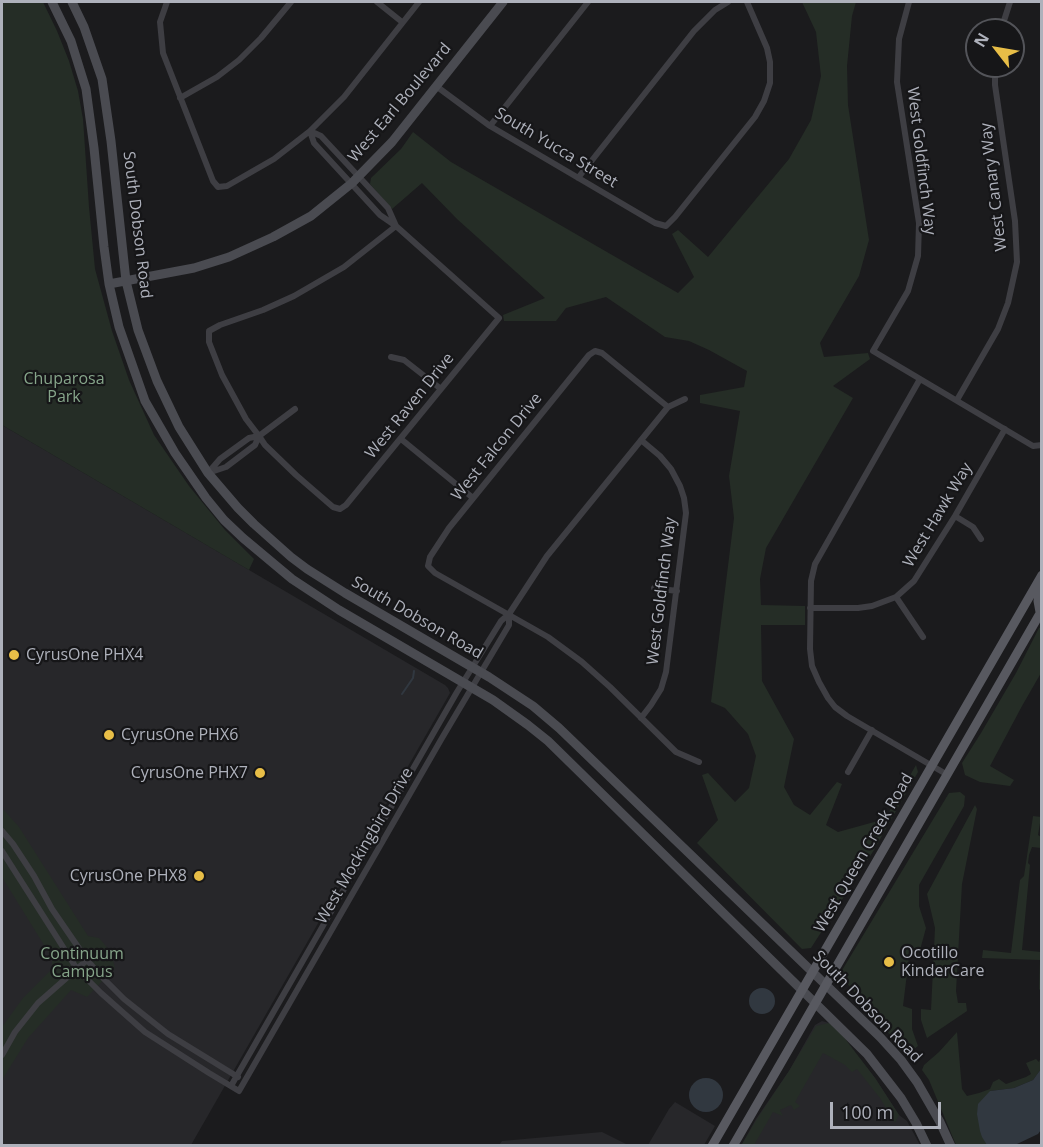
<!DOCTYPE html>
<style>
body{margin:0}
#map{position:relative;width:1043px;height:1147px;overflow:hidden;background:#1b1b1d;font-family:"Open Sans",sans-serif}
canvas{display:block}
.frame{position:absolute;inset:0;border:3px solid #aeb1bb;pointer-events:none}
.north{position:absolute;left:965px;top:18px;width:60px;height:60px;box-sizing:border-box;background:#161618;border:2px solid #535459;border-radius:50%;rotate:301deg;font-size:16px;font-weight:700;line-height:24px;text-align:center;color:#aeb1bb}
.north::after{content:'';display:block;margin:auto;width:21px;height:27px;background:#e8be47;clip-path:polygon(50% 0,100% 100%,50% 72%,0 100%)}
.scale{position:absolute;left:830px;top:1102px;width:111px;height:27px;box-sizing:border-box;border:3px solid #aeb1bb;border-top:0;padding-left:8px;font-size:18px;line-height:21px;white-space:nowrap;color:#aeb1bb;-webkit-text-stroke:4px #161618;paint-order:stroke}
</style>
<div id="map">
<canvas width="1043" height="1147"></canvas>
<div class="frame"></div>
<div class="north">N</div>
<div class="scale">100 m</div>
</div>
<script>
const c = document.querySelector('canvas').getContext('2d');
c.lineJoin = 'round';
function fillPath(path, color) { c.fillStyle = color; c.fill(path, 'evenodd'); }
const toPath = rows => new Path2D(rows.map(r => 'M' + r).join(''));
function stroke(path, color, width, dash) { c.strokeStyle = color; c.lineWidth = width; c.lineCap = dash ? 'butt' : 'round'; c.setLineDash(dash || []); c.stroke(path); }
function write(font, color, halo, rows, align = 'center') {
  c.font = font + ' "Open Sans",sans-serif'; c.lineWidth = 4.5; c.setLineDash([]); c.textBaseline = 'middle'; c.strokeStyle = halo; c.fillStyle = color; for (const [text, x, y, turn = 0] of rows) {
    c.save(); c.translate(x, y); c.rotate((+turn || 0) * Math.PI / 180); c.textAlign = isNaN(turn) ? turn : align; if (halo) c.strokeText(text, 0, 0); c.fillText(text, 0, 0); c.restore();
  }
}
const built = toPath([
 [2,425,445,685,448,688,450,693,191,1145,2,1146],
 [822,1021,829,1023,842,1036,875,1078,899,1115,907,1121,920,1145,741,1146,756,1119,789,1071,815,1025],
 [675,1102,715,1126,704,1145,648,1145,669,1109],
 [602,1132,628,1145,499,1145,502,1141]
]);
const green = toPath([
 [2,2,43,2,57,31,69,61,78,91,83,119,89,207,95,269,112,331,129,380,154,435,189,486,225,530,254,559,249,570,2,425],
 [802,2,856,2,852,16,847,66,848,105,869,240,859,276,820,343,824,357,868,353,870,359,833,386,853,398,766,548,760,579,761,605,805,606,805,625,761,625,762,681,794,739,784,787,794,805,810,815,837,782,842,784,826,825,838,832,885,819,916,765,918,772,874,850,811,948,802,949,697,843,718,820,702,775,708,773,735,802,749,788,756,756,748,734,725,708,711,702,734,518,729,476,740,411,700,403,700,395,744,387,747,371,709,350,689,341,665,337,606,297,566,308,556,321,504,321,503,315,545,298,457,219,422,183,392,209,370,184,371,178,401,149,413,132,451,162,678,293,694,277,672,234,678,230,708,257,789,159,811,120,821,76,816,32],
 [1041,627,1041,673,1022,706,990,766,1014,780,1010,786,980,782,965,775,962,763,981,733,1016,673,1039,628],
 [960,792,965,796,964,806,919,885,919,906,926,928,920,950,910,949,903,1006,912,1009,912,1029,918,1046,910,1052,901,1051,883,1025,845,981,841,972,949,793],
 [975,805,977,809,962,884,956,991,958,1003,966,1003,967,1011,927,1038,921,1020,921,1009,931,1010,935,928,927,894],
 [2,808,19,827,88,936,99,938,111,952,115,968,87,997,71,990,28,1038,2,1080,2,1027,23,998,52,969,52,958,2,877],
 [1033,816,1041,817,1038,835,1041,837,1041,848,1032,847,1029,855,1028,863,1030,865,1022,950,1041,952,1041,988,1039,990,1040,960,982,958,983,950,1011,953,1020,880,1024,876],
 [829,1023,843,1036,875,1078,899,1115,895,1123,880,1098,857,1069,852,1072,845,1065,823,1053,795,1102,800,1106,794,1110,791,1105,780,1110,783,1116,773,1112,754,1145,741,1146,757,1119,789,1071,816,1026],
 [957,1032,962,1089,967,1096,979,1093,990,1089,993,1082,999,1079,1006,1084,1026,1077,1031,1074,1026,1063,1036,1059,1039,1062,1041,1057,1041,1069,1033,1080,1014,1088,990,1091,987,1145,956,1145,929,1080,922,1070,924,1065,939,1052]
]);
const water = toPath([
 '749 1001a13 13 0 1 1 26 0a13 13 0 1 1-26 0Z',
 [1041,1069,1041,1130,1038,1134,1017,1144,1012,1146,987,1145,982,1137,980,1131,977,1114,978,1104,990,1091,1014,1088,1033,1080],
 '689 1095a17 17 0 1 1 34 0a17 17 0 1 1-34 0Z'
]);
const stream = toPath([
 [402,694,413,678,414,671]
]);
const street = toPath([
 [167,2,160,22,163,53,213,181,218,187,227,186,274,159,310,131,344,97,419,2],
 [377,2,402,22],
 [909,2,899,39,897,82,919,223,918,256,908,291,873,351,1033,446,1042,445],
 [1001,30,1010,2],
 [436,86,490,126,655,223,666,226,675,217,755,117,764,101,770,83,770,62,767,48,747,2],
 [180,98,217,77,239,60,261,38,291,2],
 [490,126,588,2],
 [310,131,314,143,380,215,396,226,499,318,346,505,340,509,333,507,296,475,265,445,259,436,246,419,222,375,209,342,209,331,220,325,263,310,294,296,344,267,396,226],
 [310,131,321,136,388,208,396,226],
 [578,178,694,31,715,10,728,2],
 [391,357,404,360,441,389],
 [920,379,815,564,811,581,810,649,812,666,819,682,828,698,835,707,847,716,946,774],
 [957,400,998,329,1008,303,1017,262,1015,221,995,85,995,66],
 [668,407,602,353,595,351,589,355,449,528,430,557,428,566,435,573,548,637,582,662,610,687,676,752,699,762],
 [401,439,473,498],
 [641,440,660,456,671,469,680,486,684,498,686,513,666,672,661,689,651,705,641,718],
 [208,473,220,459,249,438,259,436,295,409],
 [208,473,226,467,255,445,259,436],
 [955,516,973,527,981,539],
 [654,588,677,591],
 [896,597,923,637],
 [810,608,858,608,872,606,896,597,914,581,955,516,1005,429],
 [848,772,872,730],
 [2,831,13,844,34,876,52,909,87,960,99,974,124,999,168,1034,238,1077],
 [2,851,77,969,101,993,145,1032,209,1073,239,1091,442,738,509,625,509,614],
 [2,1055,15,1032,38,1003,87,960],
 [231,1086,457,692,501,621,509,614,547,556,668,407,685,399]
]);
const secondary = toPath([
 [52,2,71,41,86,89,94,148,104,247,109,284,119,327,145,401,175,453,206,498,224,520,243,538,292,579,339,610,493,700,528,725,548,741,867,1054,901,1098,916,1123,927,1146],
 [72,2,84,27,102,79,111,141,126,281,138,330,157,381,179,427,208,473,238,508,254,524,291,557,307,569,345,593,489,677,533,706,559,728,880,1037,901,1060,917,1082,940,1122,951,1146],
 [109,284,194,268,229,257,273,237,311,216,352,183,392,142,503,2]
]);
const primary = toPath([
 [1040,612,1038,601,1039,595,1042,590],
 [712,1146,1042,575],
 [733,1146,1042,610]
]);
const markers = [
 [14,655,6,"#e8be47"],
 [109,735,6,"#e8be47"],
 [260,773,6,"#e8be47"],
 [199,876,6,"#e8be47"],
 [889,962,6,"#e8be47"]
];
const streetNames = [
 ["West Earl Boulevard",400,103,-50],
 ["South Yucca Street",556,148,31],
 ["West Goldfinch Way",921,161,83],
 ["West Canary Way",994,187,-97],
 ["South Dobson Road",137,225,83],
 ["West Raven Drive",410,406,-51],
 ["West Falcon Drive",497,447,-51],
 ["West Hawk Way",938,515,-59],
 ["West Goldfinch Way",662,591,-83],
 ["South Dobson Road",417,618,30],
 ["West Mockingbird Drive",365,846,-60],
 ["West Queen Creek Road",864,853,-60],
 ["South Dobson Road",867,1007,46]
];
const parkNames = [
 ["Chuparosa",64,379],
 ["Park",64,397],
 ["Continuum",82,954],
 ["Campus",82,972]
];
const poiNames = [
 ["CyrusOne PHX4",26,655],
 ["CyrusOne PHX6",121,735],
 ["CyrusOne PHX7",248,773,"right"],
 ["CyrusOne PHX8",187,876,"right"],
 ["Ocotillo",901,953],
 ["KinderCare",901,971]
];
fillPath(built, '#27272a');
fillPath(green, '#252d26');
fillPath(water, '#313840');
stroke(stream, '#313840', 2);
stroke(street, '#3e3e43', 6);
stroke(secondary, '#4a4b51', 9);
stroke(primary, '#585960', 9);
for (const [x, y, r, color] of markers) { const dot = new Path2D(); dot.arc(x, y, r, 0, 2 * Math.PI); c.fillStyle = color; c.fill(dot); stroke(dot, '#161618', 2); }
write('16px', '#aeb1bb', '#161618', streetNames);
write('16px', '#86a58a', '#161618', parkNames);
write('16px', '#aeb1bb', '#161618', poiNames, 'left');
</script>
